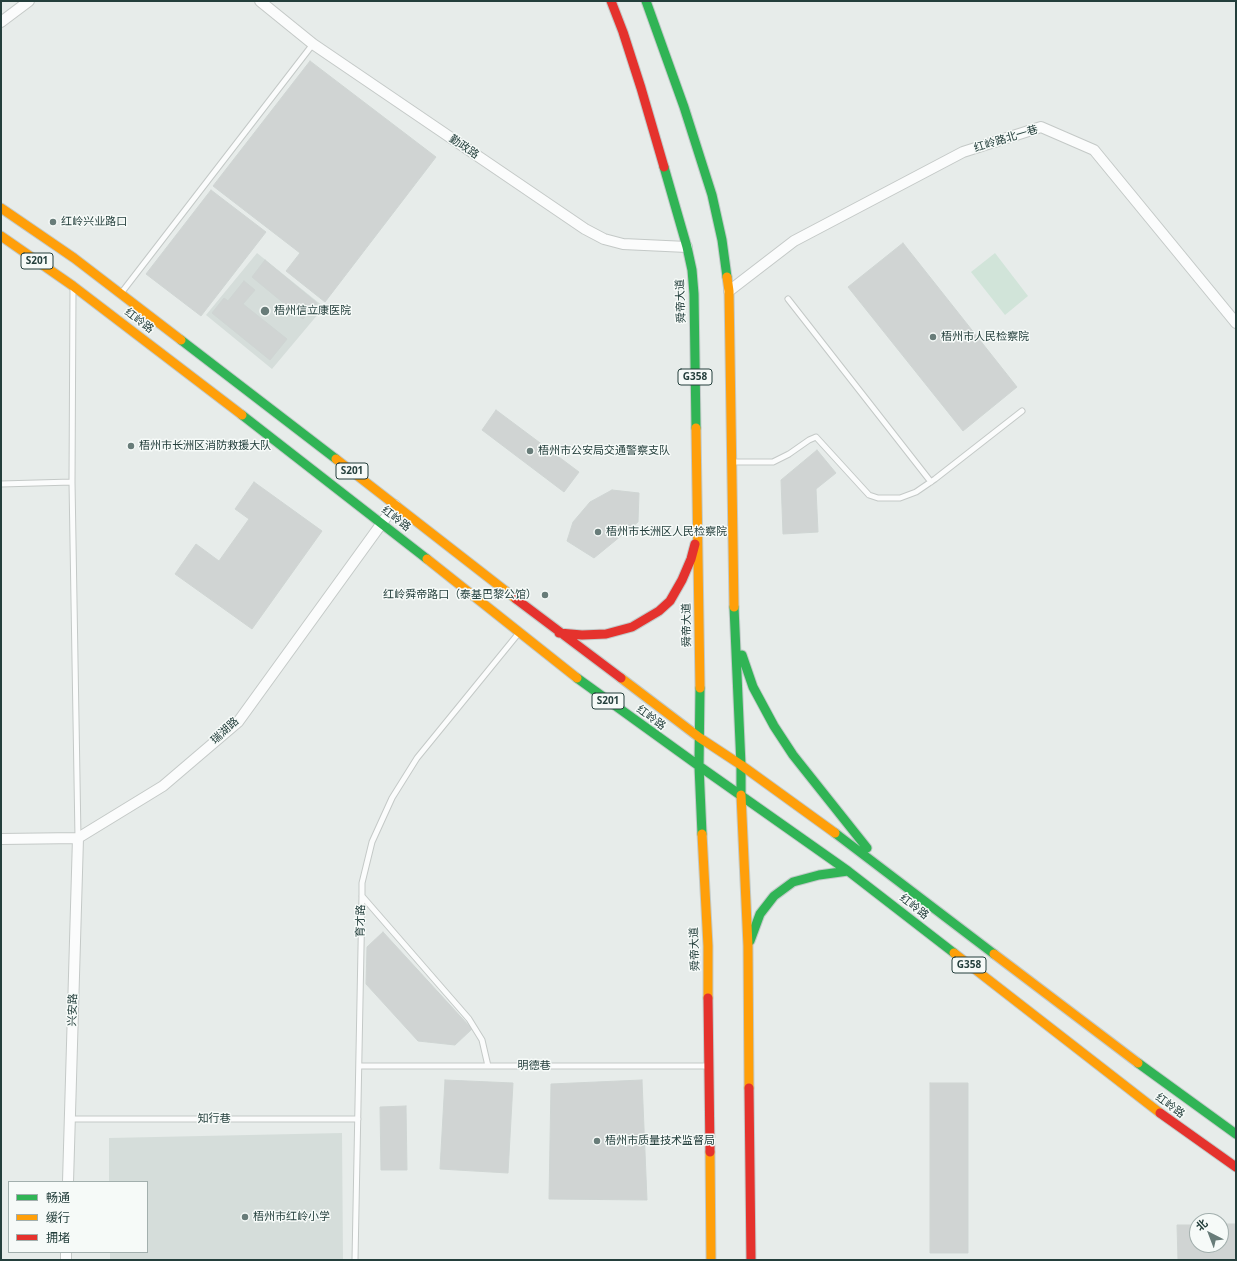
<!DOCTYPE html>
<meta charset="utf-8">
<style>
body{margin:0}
#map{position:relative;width:1237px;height:1261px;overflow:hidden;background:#e7ecea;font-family:"Open Sans","Noto Sans SC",sans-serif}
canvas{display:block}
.frame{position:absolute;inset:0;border:2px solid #243f3c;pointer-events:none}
.legend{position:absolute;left:8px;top:1181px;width:140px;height:72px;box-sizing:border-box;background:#f6faf8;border:1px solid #a2afad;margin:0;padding:5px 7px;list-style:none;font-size:12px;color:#243f3c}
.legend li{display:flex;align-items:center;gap:8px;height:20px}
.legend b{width:20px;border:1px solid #a2afad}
.north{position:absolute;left:1189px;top:1213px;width:40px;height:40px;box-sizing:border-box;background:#f6faf8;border:1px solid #a2afad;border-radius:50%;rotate:318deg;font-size:11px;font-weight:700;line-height:16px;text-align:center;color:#243f3c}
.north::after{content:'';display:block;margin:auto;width:14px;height:18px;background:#687c79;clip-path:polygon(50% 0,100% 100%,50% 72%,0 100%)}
</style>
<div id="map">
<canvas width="1237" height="1261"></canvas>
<div class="frame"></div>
<ul class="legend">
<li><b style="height:5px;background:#30b455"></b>畅通</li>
<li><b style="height:5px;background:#ff9f0a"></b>缓行</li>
<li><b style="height:5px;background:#e5322d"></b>拥堵</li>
</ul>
<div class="north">北</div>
</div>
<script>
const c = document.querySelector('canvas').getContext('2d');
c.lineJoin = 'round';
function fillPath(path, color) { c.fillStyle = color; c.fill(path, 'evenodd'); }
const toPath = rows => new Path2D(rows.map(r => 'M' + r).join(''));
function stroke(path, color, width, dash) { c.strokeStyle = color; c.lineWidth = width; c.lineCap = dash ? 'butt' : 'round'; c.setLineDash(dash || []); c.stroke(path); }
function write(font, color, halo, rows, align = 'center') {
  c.font = font + ' "Open Sans","Noto Sans SC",sans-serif'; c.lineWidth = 3; c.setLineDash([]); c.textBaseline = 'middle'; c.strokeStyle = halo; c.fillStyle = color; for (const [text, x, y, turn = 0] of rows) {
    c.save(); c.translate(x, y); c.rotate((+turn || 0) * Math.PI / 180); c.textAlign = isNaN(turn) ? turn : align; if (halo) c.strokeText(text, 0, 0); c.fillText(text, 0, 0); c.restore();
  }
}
const built = toPath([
 [257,253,324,307,272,369,206,315],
 [342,1133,343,1260,110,1260,110,1252,147,1252,147,1182,109,1182,109,1138]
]);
const green = toPath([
 [995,253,1028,296,1005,315,971,272]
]);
const building = toPath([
 [310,61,436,157,325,302,286,271,300,253,213,186,310,61],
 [211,190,266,232,201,316,146,274,211,190],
 [903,243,1017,387,963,431,848,287,903,243],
 [265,260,317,303,303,319,252,277,265,260],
 [244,281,255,290,243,304,287,339,270,360,212,313,224,298,228,301,244,281],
 [496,410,579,472,564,492,482,430,496,410],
 [817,450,836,473,816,489,818,532,783,534,781,480,817,450],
 [254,482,322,531,252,629,175,574,196,544,219,561,249,519,235,509,254,482],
 [612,490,639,493,638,522,594,558,567,541,573,522,590,502,612,490],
 [383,932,472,1029,455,1045,418,1041,366,984,367,947,383,932],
 [445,1080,513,1083,508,1173,440,1169,445,1080],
 [642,1080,647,1200,549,1199,551,1084,642,1080],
 [930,1083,968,1083,968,1253,930,1253,930,1083],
 [406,1106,407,1170,381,1170,380,1107,406,1106],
 [1221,1224,1236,1224,1236,1260,1178,1260,1177,1225,1197,1225,1197,1245,1221,1245,1221,1224]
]);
const lane = toPath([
 [73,289,72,482,78,838],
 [122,292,313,44],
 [788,299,931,482],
 [736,462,773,462,789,454,809,440,816,437,869,495,878,498,900,498,916,492,935,479,1022,411],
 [1,484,72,482],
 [362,896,469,1019,482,1040,488,1066],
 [359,1066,708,1066],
 [70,1119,358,1119],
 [355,1260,362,896,362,883,372,842,392,798,417,758,518,634]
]);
const street = toPath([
 [260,1,313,44,585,229,604,239,623,244,687,247],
 [1,22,29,1],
 [729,291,794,241,963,152,1041,127,1094,150,1236,323],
 [1,839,78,838,163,786,238,722,395,505],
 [68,1182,78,838],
 [66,1260,66,1252]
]);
const fast = toPath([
 [646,1,684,107,712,195,722,240,727,277],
 [664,167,687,247,692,270,694,294,696,428],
 [181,340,336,459],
 [242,415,427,559],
 [734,607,741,765,741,795],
 [742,655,753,687,774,726,793,755,867,848],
 [577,678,699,766,702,834],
 [700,688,699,766,848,871,954,953],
 [835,833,994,954],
 [750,941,760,914,774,896,793,882,819,875,848,871],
 [1138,1063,1236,1134]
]);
const slow = toPath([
 [1,208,74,258,181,340],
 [1,236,73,286,242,415],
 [727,277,729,291,734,607],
 [696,428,700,688],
 [336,459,516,599],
 [427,559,577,678],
 [621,678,700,738],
 [700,738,741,765,835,833],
 [741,795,748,946,749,1088],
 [702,834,708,946,708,998],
 [954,953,1160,1113],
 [994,954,1138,1063],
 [710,1152,711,1260]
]);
const jam = toPath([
 [611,1,623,32,641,88,664,167],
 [516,599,621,678],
 [559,633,582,635,606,634,632,627,659,611,670,601,682,580,691,559,695,544],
 [708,998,710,1152],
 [749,1088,751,1260],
 [1160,1113,1236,1167]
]);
const markers = [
 [53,222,4,"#687c79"],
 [265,311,5,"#687c79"],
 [933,337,4,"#687c79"],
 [131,446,4,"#687c79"],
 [530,451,4,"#687c79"],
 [598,532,4,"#687c79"],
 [545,595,4,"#687c79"],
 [597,1141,4,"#687c79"],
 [245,1217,4,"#687c79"]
];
const shields = [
 [37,261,32],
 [695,377,34],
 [352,471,32],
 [608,701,32],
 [969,965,34]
];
const shieldNames = [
 ["S201",37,261],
 ["G358",695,377],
 ["S201",352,471],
 ["S201",608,701],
 ["G358",969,965]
];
const streetNames = [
 ["红岭路北一巷",1006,139,-17],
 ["勤政路",464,147,34],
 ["舜帝大道",681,301,-92],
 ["红岭路",139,321,37],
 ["红岭路",396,519,38],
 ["舜帝大道",687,625,-91],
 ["红岭路",651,718,36],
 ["瑞湖路",225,731,-43],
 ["红岭路",914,907,38],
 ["育才路",361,921,-89],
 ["舜帝大道",695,949,-92],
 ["兴安路",73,1010,-88],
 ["明德巷",534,1066],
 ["红岭路",1170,1106,36],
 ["知行巷",214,1119]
];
const poiNames = [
 ["红岭兴业路口",61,222],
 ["梧州信立康医院",274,311],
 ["梧州市人民检察院",941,337],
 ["梧州市长洲区消防救援大队",139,446],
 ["梧州市公安局交通警察支队",538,451],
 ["梧州市长洲区人民检察院",606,532],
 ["红岭舜帝路口（泰基巴黎公馆）",537,595,"right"],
 ["梧州市质量技术监督局",605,1141],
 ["梧州市红岭小学",253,1217]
];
fillPath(built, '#d5ddda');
fillPath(green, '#d1e4d9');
fillPath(building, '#d0d4d3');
stroke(building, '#cfd5d3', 1);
stroke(lane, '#c4c9c7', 7);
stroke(street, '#c4c9c7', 12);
stroke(fast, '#c2cac9', 11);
stroke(slow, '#c2cac9', 11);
stroke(jam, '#c2cac9', 11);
stroke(lane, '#fbfcfc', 5);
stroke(street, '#fbfcfc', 10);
stroke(fast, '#30b455', 9);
stroke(slow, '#ff9f0a', 9);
stroke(jam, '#e5322d', 9);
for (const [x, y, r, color] of markers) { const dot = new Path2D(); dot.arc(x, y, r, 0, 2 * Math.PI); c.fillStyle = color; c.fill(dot); stroke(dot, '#f6faf8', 1.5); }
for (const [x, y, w] of shields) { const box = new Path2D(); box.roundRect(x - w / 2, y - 8, w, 16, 3); c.fillStyle = '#f6faf8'; c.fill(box); stroke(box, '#243f3c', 1); }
write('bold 10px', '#243f3c', null, shieldNames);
write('11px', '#243f3c', '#f6faf8', streetNames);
write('11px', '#243f3c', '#f6faf8', poiNames, 'left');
</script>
